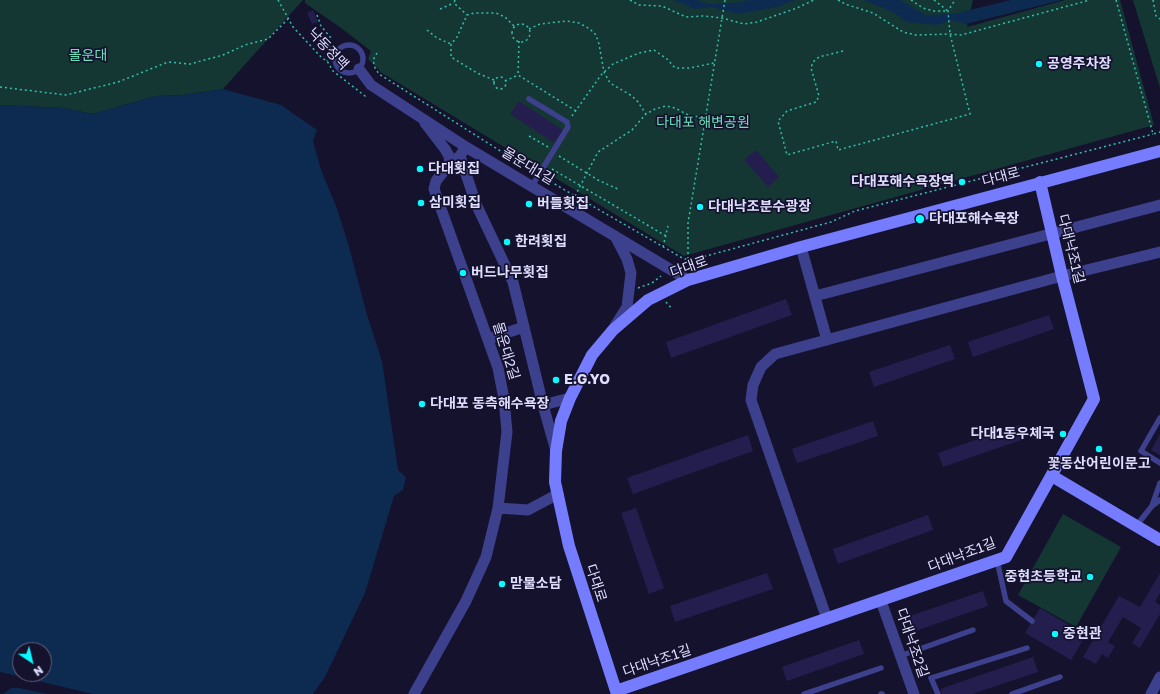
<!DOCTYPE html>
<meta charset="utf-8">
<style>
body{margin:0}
#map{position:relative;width:1160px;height:694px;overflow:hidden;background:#14122d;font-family:"Golos Text",sans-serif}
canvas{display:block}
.north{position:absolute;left:12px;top:642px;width:40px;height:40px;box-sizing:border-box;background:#14122d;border:1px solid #656481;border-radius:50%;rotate:145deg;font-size:11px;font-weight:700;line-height:16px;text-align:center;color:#dfdeff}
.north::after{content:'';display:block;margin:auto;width:14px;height:18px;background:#0af9ff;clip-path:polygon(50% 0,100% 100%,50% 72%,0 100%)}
</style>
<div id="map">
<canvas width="1160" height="694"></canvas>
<div class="north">N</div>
</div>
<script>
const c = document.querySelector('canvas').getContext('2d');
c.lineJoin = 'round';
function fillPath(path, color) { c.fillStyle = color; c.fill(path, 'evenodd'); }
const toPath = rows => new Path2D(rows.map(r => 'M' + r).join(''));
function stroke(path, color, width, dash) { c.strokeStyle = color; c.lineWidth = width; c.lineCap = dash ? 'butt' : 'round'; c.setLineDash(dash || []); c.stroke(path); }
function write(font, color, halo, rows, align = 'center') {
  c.font = font + ' "Golos Text","Noto Sans KR",sans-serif'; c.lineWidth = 3.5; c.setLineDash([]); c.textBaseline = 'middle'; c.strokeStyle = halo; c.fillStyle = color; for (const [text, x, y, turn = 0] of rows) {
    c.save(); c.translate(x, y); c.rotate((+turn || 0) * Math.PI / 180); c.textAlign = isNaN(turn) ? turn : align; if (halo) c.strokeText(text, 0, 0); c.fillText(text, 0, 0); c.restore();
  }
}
const green = toPath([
 [0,0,303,0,223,89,184,95,156,96,93,114,63,108,0,105],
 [305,0,973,0,967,27,1065,0,1120,0,1154,125,684,256,382,73,368,59,371,51,341,28,305,3],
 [1133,0,1160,0,1160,88],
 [1063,514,1121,547,1076,627,1018,595]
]);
const water = toPath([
 [673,0,697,0,709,4,735,3,750,0,795,0,777,7,738,14,711,7,695,9],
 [864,0,900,0,926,15,953,14,1011,0,1062,0,966,24,951,20,937,25,907,22,893,12],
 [223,89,281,105,317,130,313,141,321,170,336,206,348,243,367,315,382,361,398,470,406,477,403,490,394,496,365,593,325,677,313,694,93,694,0,672,0,105,63,108,93,114,156,96,184,95],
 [20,650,44,650,44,674,20,674],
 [11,688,19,688,47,694,3,694]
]);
const building = toPath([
 [313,10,318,22,312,24,307,13],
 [519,101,563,130,554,143,510,114],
 [756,150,779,177,768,187,744,160],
 [786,299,792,315,671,358,666,342],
 [1049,315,1054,329,973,357,968,342],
 [950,345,955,359,874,387,869,372],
 [873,421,878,436,797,463,792,449],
 [1019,425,1024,439,943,467,938,453],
 [1160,434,1160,455,1151,450],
 [748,435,753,451,633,494,627,478],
 [636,508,664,588,649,594,621,513],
 [928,515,933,530,838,564,833,549],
 [767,573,773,589,675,622,670,606],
 [1160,573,1160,593,1155,602,1160,605,1160,614,1140,648,1132,643,1141,628,1123,617,1108,642,1115,646,1108,658,1102,654,1096,664,1083,657,1119,596,1140,607],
 [983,591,988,606,912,632,907,617],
 [1040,608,1086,635,1071,660,1025,633],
 [859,640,864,654,787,681,782,667],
 [1033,657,1038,672,972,694,942,694,940,689]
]);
const path = toPath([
 [278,0,293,27,322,58,327,61,333,71,365,96,366,93],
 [455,0,454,3,467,15],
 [630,0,639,5,662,6,686,17,703,16,722,18,744,24,757,22,797,8,814,0],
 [838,0,845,4,873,13,903,32,916,35,950,34,961,35,1090,0],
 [911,0,923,8,934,11,948,11],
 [934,0,948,11],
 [1116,0,1153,134,1160,132],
 [1153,0,1156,16,1160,19],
 [440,9,454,3],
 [317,15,321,26,331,38,327,61],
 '512 33a9 9 0 1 1 18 0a9 9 0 1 1-18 0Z',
 [529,29,540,24,567,21,579,23,590,29,596,35,599,44,604,72,610,83,632,96,638,102,646,114],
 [427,30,437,38,451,44],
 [519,41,518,75,576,111],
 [843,51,819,57,813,62,811,68,819,96,816,102,787,111,778,121,787,155,836,141,838,150,970,114,950,34,948,11,955,0],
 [377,53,373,60,375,68,379,74,532,171],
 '494 83a6 6 0 1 1 12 0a6 6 0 1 1-12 0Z',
 [494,80,477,73,451,57,451,44,457,37,467,15,474,13,496,13,505,17,515,27],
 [505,81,518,75],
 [0,87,66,95,118,82,168,62,190,64,223,55,245,45,268,39,288,19],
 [572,116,601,75,613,64,639,53,654,50,667,59,675,68,690,68,714,63],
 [529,136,548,147],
 [559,156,598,180,620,190],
 [552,169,666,236],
 [546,179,684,259,695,259,831,222,855,211,1153,134],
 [575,196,598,152,632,130,646,114,655,109,666,106,675,108,690,116,705,117],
 [663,247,668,226],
 [688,259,688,223,725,0],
 [638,288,652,283,661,276],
 [666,302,672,309]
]);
const lane = toPath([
 '335 59a14 14 0 1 1 28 0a14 14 0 1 1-28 0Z',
 [529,99,567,122,568,127,532,186],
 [1160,418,1141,451,1160,463],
 [1152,506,1160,483],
 [1136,526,1152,506,1160,500],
 [997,560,1006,601,1032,621],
 [900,656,973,630],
 [804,694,881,668],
 [881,694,882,694],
 [938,694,931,678,1027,648],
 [1012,694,1060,677]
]);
const street = toPath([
 [359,69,371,85,466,147,688,280],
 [425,123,445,149,449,156,450,163],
 [463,151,460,156,476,204,513,282,543,405],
 [615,236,627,259,631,273,627,307,615,326],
 [801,247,827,340],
 [815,296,1160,205],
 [488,339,524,327],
 [556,451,543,405,570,398],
 [498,508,528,510,558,494],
 [881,601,914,694],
 [827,619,751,400,753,385,761,367,775,354,1062,276,1160,252],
 [414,694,466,601,486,557,498,508,507,432,504,399,498,368,434,189,436,181,450,163,460,156],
 [1151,694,1160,677]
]);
const secondary = toPath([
 [1052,476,1160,540],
 [616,691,1006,557,1094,399,1062,276,1040,182],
 [617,694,569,546,555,482,556,451,561,421,570,398,592,355,613,330,648,300,688,280,801,247,1160,151]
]);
const markers = [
 [1039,64,4,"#0af9ff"],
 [420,169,4,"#0af9ff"],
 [962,182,4,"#0af9ff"],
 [421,203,4,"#0af9ff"],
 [529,204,4,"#0af9ff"],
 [700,207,4,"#0af9ff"],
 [920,219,5,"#0af9ff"],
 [507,242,4,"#0af9ff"],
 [463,273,4,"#0af9ff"],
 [556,380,4,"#0af9ff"],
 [422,404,4,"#0af9ff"],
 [1063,434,4,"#0af9ff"],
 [1099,449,4,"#0af9ff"],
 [1090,577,4,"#0af9ff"],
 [502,584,4,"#0af9ff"],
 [1055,634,4,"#0af9ff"]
];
const streetNames = [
 ["낙동정맥",328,49,46],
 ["몰운대1길",528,166,31],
 ["다대로",1001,177,-15],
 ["다대낙조1길",1071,249,76],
 ["다대로",689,267,-20],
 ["몰운대2길",506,351,73],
 ["다대낙조1길",962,555,-21],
 ["다대로",596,583,72],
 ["다대낙조2길",912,643,71],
 ["다대낙조1길",657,661,-19]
];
const parkNames = [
 ["몰운대",88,56],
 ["다대포 해변공원",703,123]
];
const poiNames = [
 ["공영주차장",1047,64],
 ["다대횟집",428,169],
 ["다대포해수욕장역",954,182,"right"],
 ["삼미횟집",429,203],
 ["버들횟집",537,204],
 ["다대낙조분수광장",708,207],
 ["다대포해수욕장",929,219],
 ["한려횟집",515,242],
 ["버드나무횟집",471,273],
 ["E.G.YO",564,380],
 ["다대포 동측해수욕장",430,404],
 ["다대1동우체국",1055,434,"right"],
 ["꽃동산어린이문고",1099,464,"center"],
 ["중현초등학교",1082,577,"right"],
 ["맏물소담",510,584],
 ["중현관",1063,634]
];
fillPath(green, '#153733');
fillPath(water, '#0d2b51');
fillPath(building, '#241e4e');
stroke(path, '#31c0ad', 1.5, [2, 3]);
stroke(lane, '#3d408c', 5.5);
stroke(street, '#3d408c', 11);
stroke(secondary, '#757cff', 12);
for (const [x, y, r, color] of markers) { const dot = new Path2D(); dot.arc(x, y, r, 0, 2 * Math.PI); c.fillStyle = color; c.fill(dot); stroke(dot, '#14122d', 1.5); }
write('14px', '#dfdeff', '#14122d', streetNames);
write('14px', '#67e2ba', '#14122d', parkNames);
write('bold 14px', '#dfdeff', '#14122d', poiNames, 'left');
</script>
